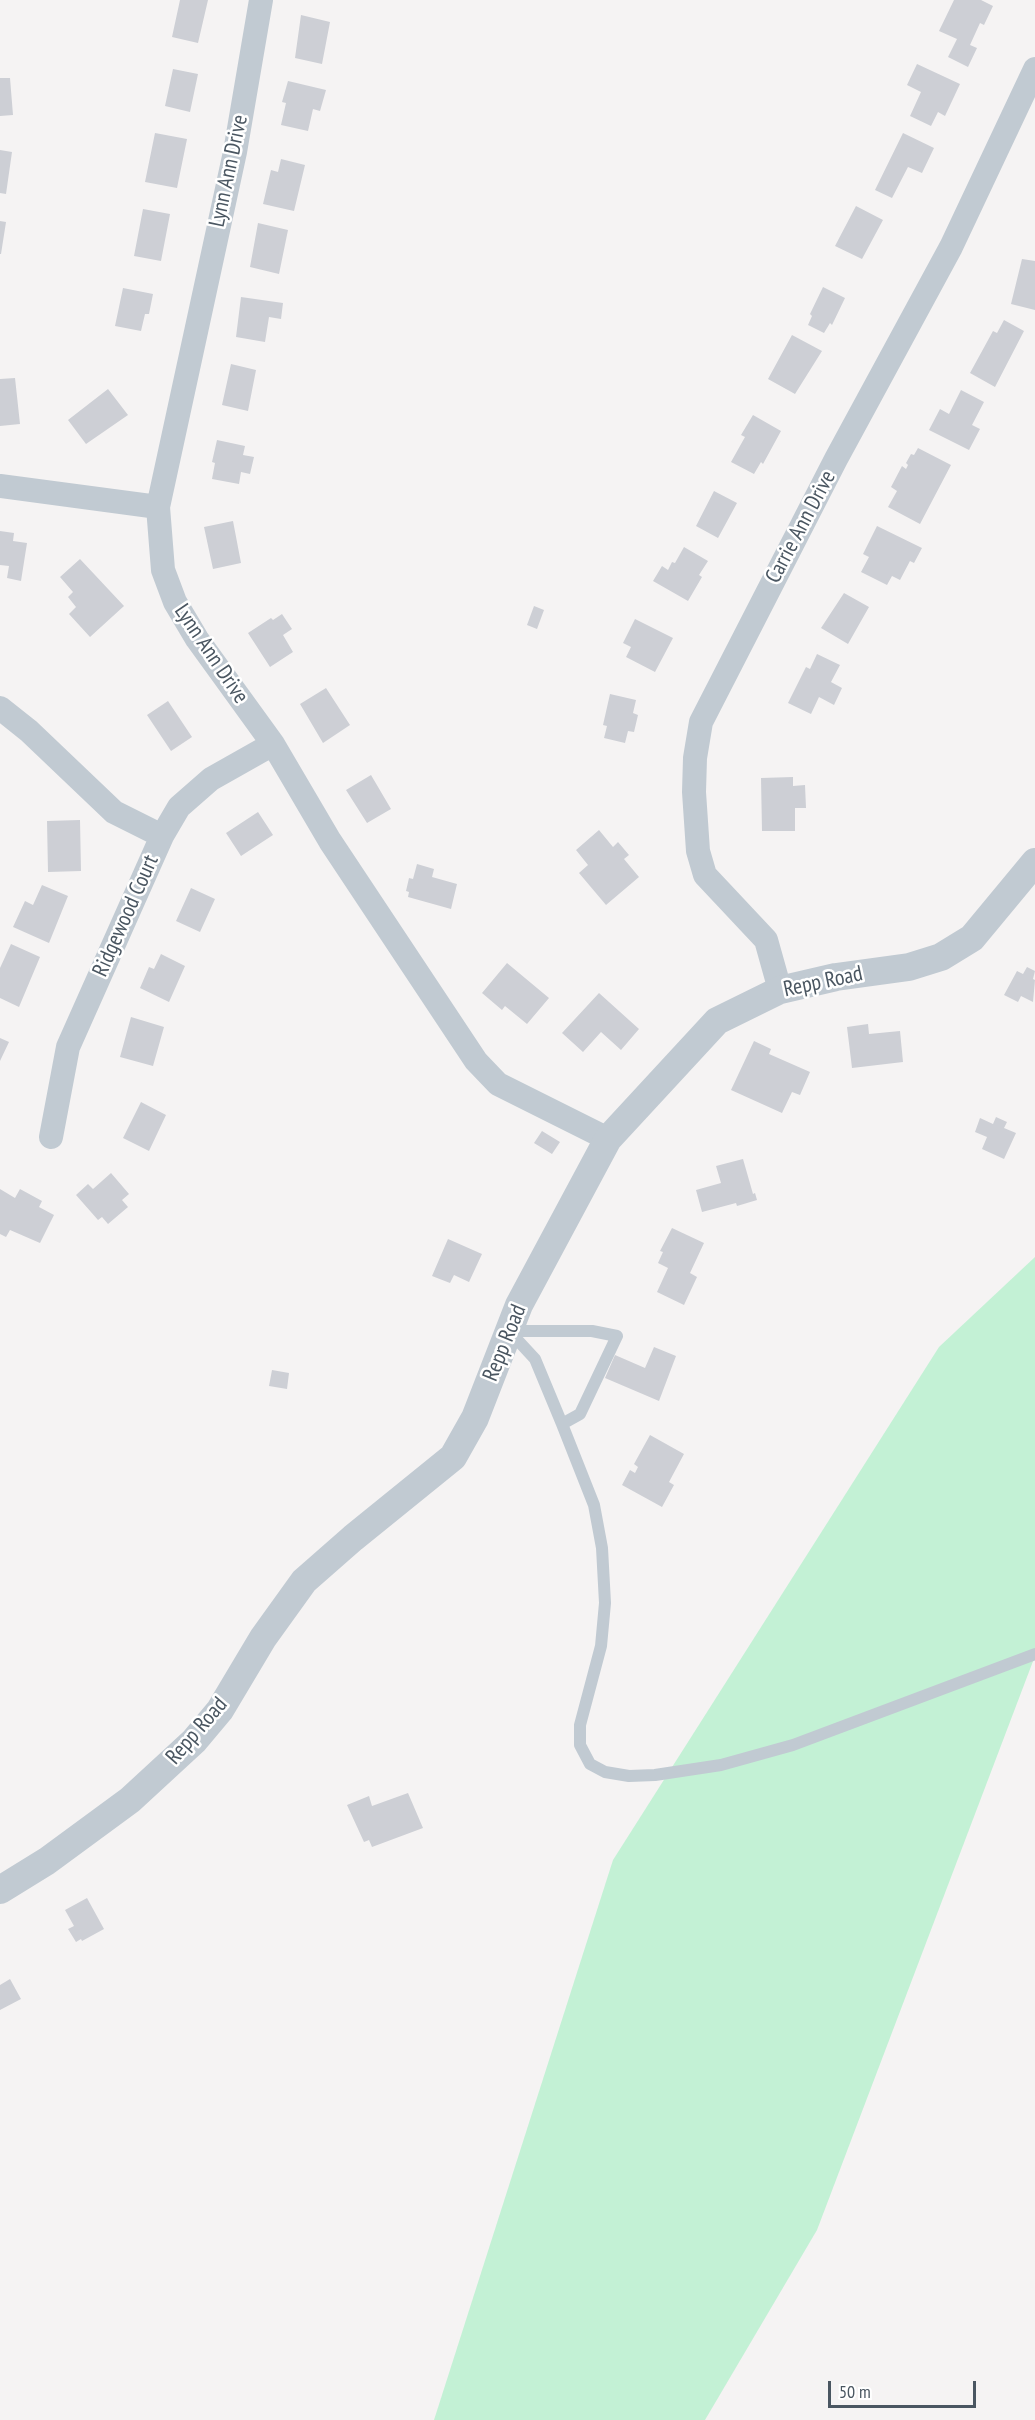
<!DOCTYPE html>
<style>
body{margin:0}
#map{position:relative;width:1035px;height:2420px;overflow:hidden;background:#f5f3f3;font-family:"PT Sans Narrow",sans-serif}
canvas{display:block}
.scale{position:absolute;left:828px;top:2381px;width:148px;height:27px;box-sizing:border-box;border:3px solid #4a5661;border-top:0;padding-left:8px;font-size:18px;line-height:21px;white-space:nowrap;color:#4a5661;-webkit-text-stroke:4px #fff;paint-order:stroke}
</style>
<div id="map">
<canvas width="1035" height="2420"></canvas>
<div class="scale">50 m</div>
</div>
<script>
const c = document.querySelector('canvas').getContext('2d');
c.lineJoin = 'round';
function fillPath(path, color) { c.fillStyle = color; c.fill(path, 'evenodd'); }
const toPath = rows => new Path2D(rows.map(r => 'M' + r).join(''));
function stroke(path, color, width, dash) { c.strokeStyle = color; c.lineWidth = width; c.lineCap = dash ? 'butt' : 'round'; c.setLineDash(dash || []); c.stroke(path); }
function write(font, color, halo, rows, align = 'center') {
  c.font = font + ' "PT Sans Narrow",sans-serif'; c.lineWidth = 5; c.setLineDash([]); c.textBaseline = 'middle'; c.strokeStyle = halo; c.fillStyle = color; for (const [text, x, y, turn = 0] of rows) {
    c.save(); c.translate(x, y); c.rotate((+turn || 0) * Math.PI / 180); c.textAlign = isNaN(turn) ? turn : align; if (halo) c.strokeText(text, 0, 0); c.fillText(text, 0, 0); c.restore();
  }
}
const green = toPath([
 [1035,1257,1035,1656,817,2230,705,2420,434,2420,613,1860,939,1347]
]);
const building = toPath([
 [180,0,208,0,198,43,172,37],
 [954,0,981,0,993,6,984,25,980,23,970,45,977,48,968,67,948,57,957,39,939,31],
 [301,15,330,22,322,64,295,58],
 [917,64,960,84,945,116,938,112,931,126,910,116,921,92,907,85],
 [173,69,198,74,190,112,165,106],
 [0,78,10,78,13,115,0,116],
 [288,81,326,90,320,111,313,109,308,131,281,125,286,103,282,102],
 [155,133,187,139,177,188,145,182],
 [903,133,934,148,922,173,908,167,892,198,875,190],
 [0,150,12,152,6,194,0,193],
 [281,159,305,165,294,211,263,204,271,170,278,172],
 [856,206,883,220,862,259,835,246],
 [143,209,170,214,161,261,134,256],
 [0,221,6,222,1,254,0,254],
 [258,223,288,230,279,274,250,267],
 [1022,259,1035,261,1035,310,1011,304],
 [823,287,845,298,832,325,830,323,824,333,808,325,812,316,810,314],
 [123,288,153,294,149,314,145,314,141,331,115,326],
 [241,297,283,303,281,319,269,317,265,342,236,337],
 [1004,320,1024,331,995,387,970,373,993,331,997,333],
 [792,335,822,351,795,394,768,379],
 [231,364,256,370,248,411,222,405],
 [15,378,20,424,0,426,0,379],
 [108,389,128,415,86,444,68,420],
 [961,390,984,402,972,425,980,429,969,450,929,430,940,409,949,414],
 [753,415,781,431,763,464,761,462,754,474,731,462,745,437,741,435],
 [217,440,245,446,243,455,254,457,250,474,241,472,239,484,212,479,215,463,212,462],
 [918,448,951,465,920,524,888,507,897,491,891,487,902,466,906,469,908,465,906,463,911,454,914,455],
 [714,491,737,503,718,538,696,526],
 [233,521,241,563,213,569,204,527],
 [877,526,922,548,914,563,910,561,900,580,892,576,887,585,861,572,869,557,863,554],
 [0,531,14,533,13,541,27,543,21,581,7,578,9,566,0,565],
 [684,547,708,561,699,575,702,577,688,601,653,581,662,566,668,570,672,562,675,563],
 [80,559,124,606,90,637,69,614,76,607,68,597,73,592,60,577],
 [844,593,869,607,848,644,821,628],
 [534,606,544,610,537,629,527,625],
 [282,614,292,629,283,635,293,652,270,667,248,633,271,618,273,620],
 [635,619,673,638,655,672,626,657,631,647,623,643],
 [817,654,840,665,831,682,842,688,834,705,819,697,811,714,788,703,806,667,810,669],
 [326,688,350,725,323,743,300,704],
 [610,694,636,700,633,713,638,715,634,732,628,731,625,743,604,738,607,726,603,725],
 [168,701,192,737,171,751,147,715],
 [371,775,391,809,367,823,346,790],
 [793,777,793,786,805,785,806,808,795,808,795,831,762,831,761,778],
 [258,812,273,835,241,856,226,833],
 [80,820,81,871,48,872,47,821],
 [599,830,613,847,618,842,629,855,624,859,639,877,606,905,579,873,588,865,576,850],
 [417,864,434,869,432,877,457,884,451,909,408,897,409,892,406,891,409,878,413,879],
 [42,885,68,896,49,943,13,927,25,901,33,905],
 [191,888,215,899,200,932,176,921],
 [11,944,40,957,19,1007,0,998,0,968],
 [161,954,185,966,169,1002,140,988,149,967,154,969],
 [507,963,549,998,527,1024,505,1006,502,1010,482,993],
 [1027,967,1035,971,1033,979,1035,980,1033,1002,1021,996,1018,1002,1004,995,1017,971,1023,974],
 [599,993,639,1029,621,1050,601,1032,583,1052,562,1033],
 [131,1017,164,1027,153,1066,120,1057],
 [868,1024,869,1034,900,1031,903,1062,852,1068,847,1027],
 [0,1038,9,1042,0,1061],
 [754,1041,771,1049,769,1054,810,1072,800,1095,792,1092,782,1113,731,1090],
 [141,1102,166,1115,149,1151,123,1138],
 [996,1117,1007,1122,1004,1128,1016,1133,1004,1159,982,1149,987,1137,975,1132,980,1118,993,1124],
 [542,1131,560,1142,552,1154,534,1143],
 [743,1159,753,1194,755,1193,757,1200,737,1206,736,1203,702,1212,696,1190,721,1183,716,1166],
 [111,1173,129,1194,122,1200,128,1207,108,1224,102,1217,98,1220,76,1195,88,1184,93,1189],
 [0,1189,15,1198,20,1189,42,1201,39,1207,54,1215,40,1243,10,1230,6,1237,0,1234],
 [672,1228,704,1243,690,1273,697,1277,684,1305,657,1292,668,1268,658,1263,663,1252,660,1251],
 [448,1239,482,1254,469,1282,454,1275,450,1283,432,1276],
 [654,1347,676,1356,659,1401,605,1378,615,1355,645,1368],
 [272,1370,289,1373,287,1389,269,1386],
 [650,1435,684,1454,669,1482,674,1485,662,1507,622,1485,630,1470,635,1473,638,1467,634,1464],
 [408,1793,423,1828,372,1847,369,1840,364,1842,347,1805,369,1796,372,1806],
 [87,1898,104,1929,82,1941,81,1939,76,1942,68,1929,74,1926,65,1910],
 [10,1979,21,1999,0,2010,0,1985]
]);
const service = toPath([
 [509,1331,592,1331,617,1336,580,1414,562,1424],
 [510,1332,535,1359,562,1424,594,1505,602,1548,605,1603,601,1646,580,1725,580,1745,590,1764,605,1772,629,1776,655,1775,721,1765,793,1745,1035,1654]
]);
const minor = toPath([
 [261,0,235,152,158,507,163,570,175,602,197,639,273,744,330,841,476,1061,498,1084,608,1139],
 [0,486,158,507],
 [0,708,29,731,114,812,162,836],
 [780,990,766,940,705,875,698,851,694,792,695,758,701,722,836,459,951,247,1035,69],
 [51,1137,68,1047,162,836,179,807,211,779,273,744]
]);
const tertiary = toPath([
 [0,1890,47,1861,130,1800,194,1741,220,1710,263,1638,304,1581,353,1538,453,1457,475,1418,519,1305,608,1139,717,1021,780,990,836,977,909,967,941,957,972,938,1035,862]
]);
const streetNames = [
 ["Lynn Ann Drive",229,171,-78],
 ["Carrie Ann Drive",801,527,-62],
 ["Lynn Ann Drive",211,654,56],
 ["Ridgewood Court",126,916,-66],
 ["Repp Road",823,982,-12],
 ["Repp Road",505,1343,-68],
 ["Repp Road",197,1731,-49]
];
fillPath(green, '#c3f1d5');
fillPath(building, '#cdcfd5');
stroke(service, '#c1cad2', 12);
stroke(minor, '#c1cad2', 24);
stroke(tertiary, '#c1cad2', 28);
write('22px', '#4a5661', '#fff', streetNames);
</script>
